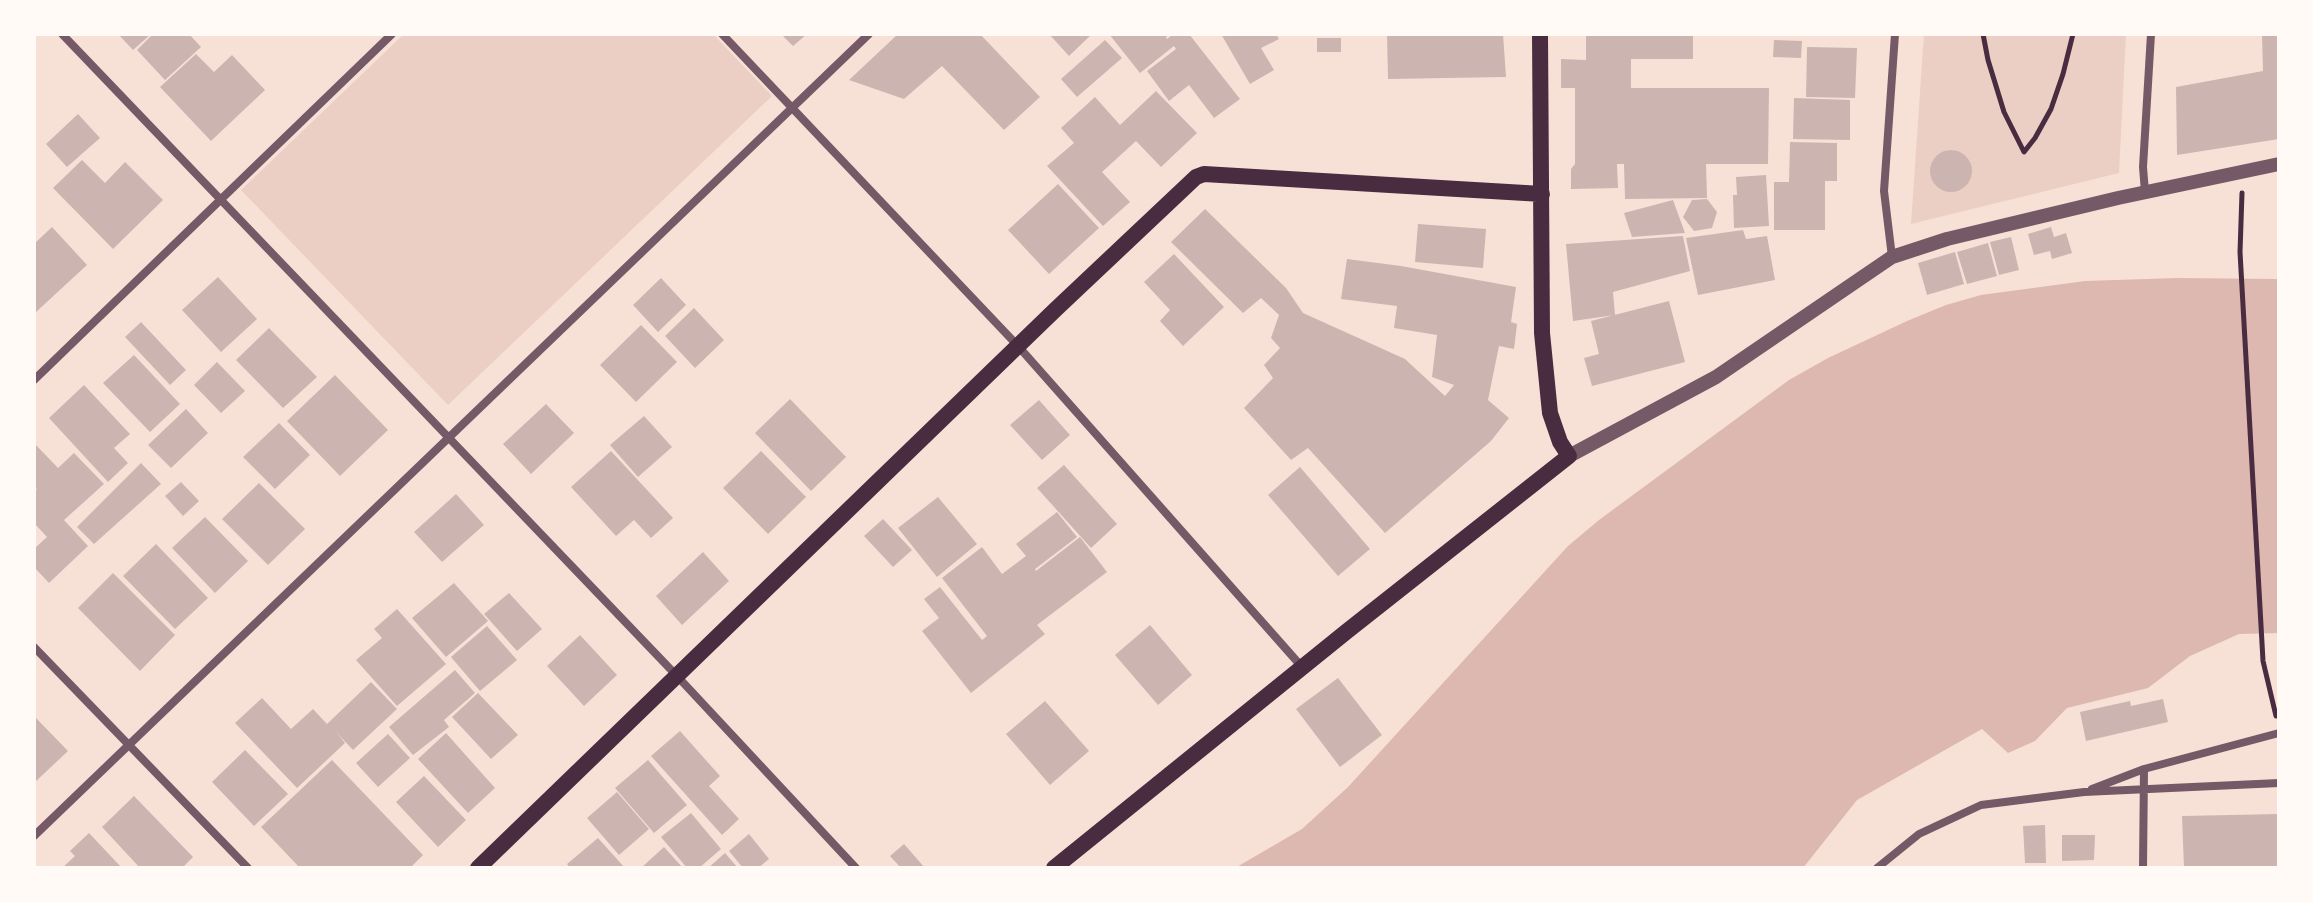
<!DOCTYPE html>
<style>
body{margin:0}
#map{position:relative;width:2313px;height:902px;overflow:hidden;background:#f7e1d7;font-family:Karla,sans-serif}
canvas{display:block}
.frame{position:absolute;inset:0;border:36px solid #fffaf5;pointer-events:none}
</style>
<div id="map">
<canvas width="2313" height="902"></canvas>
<div class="frame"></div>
</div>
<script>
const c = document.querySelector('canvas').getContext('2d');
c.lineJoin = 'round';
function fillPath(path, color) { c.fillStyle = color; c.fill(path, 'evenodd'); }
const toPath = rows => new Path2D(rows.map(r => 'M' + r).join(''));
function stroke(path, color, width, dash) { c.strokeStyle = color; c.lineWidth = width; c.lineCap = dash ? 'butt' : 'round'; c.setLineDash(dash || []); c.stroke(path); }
const green = toPath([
 [404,34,713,34,772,96,448,405,241,190],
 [1924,34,2126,34,2119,173,1911,224]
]);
const water = toPath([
 [2177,278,2279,279,2279,633,2239,634,2190,656,2148,688,2067,708,2035,741,2008,753,1982,729,1857,800,1803,868,1235,868,1302,829,1348,787,1568,546,1599,520,1789,380,1828,358,1907,321,1946,305,1981,295,2085,281]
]);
const building = toPath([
 [118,34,151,34,133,50],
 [153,34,189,34,201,47,165,80,137,50],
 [781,34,807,34,793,46],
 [898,34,980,34,1040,97,1004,130,942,66,904,99,849,80],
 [1049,34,1092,34,1069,56],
 [1109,34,1170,34,1166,37,1167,39,1173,34,1189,34,1240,99,1214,118,1189,85,1169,101,1147,71,1176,49,1174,46,1140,73],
 [1221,34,1276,34,1279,39,1261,48,1274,70,1250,84],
 [1387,34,1503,34,1506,77,1388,79],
 [1586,34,1693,34,1693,59,1631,59,1631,88,1769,88,1768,164,1706,164,1707,198,1625,199,1624,164,1617,164,1618,188,1571,189,1571,169,1575,164,1575,88,1561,88,1561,59,1586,60],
 [2262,34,2279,34,2279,139,2177,155,2176,87,2263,71],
 [1317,38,1341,38,1341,52,1317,52],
 [1105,40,1122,58,1077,97,1061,79],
 [1774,40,1802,41,1801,58,1773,57],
 [1807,47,1857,48,1855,98,1806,97],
 [196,54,214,72,232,55,265,90,211,141,160,87],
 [1156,91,1197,133,1161,167,1136,141,1102,172,1130,202,1103,226,1047,166,1074,143,1061,128,1095,97,1120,125],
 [1794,98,1850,100,1850,140,1793,139],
 [78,114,100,138,67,167,46,144],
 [1790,142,1837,143,1837,181,1825,181,1825,230,1774,230,1774,182,1789,182],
 '1930 171a21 21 0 1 1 42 0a21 21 0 1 1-42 0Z',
 [82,160,105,183,125,162,163,200,113,249,53,188],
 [1766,175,1769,226,1734,228,1733,195,1737,195,1736,177],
 [1058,184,1099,228,1049,274,1008,230],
 [1707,199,1717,212,1712,228,1694,231,1683,217,1692,200],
 [1673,200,1685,233,1632,237,1624,213],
 [1205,209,1286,288,1303,313,1405,359,1445,396,1454,385,1432,377,1437,335,1394,328,1397,306,1341,299,1347,259,1401,266,1516,287,1511,322,1517,324,1514,349,1499,346,1488,400,1509,418,1491,441,1385,533,1308,448,1291,460,1244,408,1273,378,1264,365,1280,348,1271,338,1279,315,1261,298,1243,313,1171,242],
 [1418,224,1486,229,1483,268,1415,262],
 [52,227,87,265,36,312,34,309,34,244],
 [2051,227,2054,237,2066,233,2072,253,2052,259,2050,251,2034,255,2028,234],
 [1743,230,1746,239,1767,236,1775,280,1698,295,1686,238],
 [1683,236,1690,271,1613,292,1615,315,1573,321,1566,244],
 [2011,237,2019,270,1999,275,1990,242],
 [1988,243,1997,276,1967,284,1957,252],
 [1955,252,1964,284,1927,295,1918,263],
 [1174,254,1224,307,1183,346,1160,321,1170,310,1144,282],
 [218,277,257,319,221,352,182,310],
 [661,278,686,305,658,332,633,305],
 [1669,301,1685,362,1592,386,1584,358,1599,354,1591,321],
 [694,308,724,340,695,368,665,336],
 [141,322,186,370,170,385,125,337],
 [641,325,677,362,636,402,600,365],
 [269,328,317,377,283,408,236,360],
 [134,355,180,404,150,432,103,383],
 [217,362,245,391,221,413,194,385],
 [335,375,388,430,340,476,287,421],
 [84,385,130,434,114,448,128,463,108,482,49,418],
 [790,399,846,457,811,491,755,433],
 [1039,400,1070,435,1042,460,1010,425],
 [546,404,574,433,531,474,503,444],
 [186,409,208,433,171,468,148,445],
 [644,416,672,447,638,477,610,445],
 [279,423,310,455,275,489,243,457],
 [34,443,58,468,74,453,104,484,64,520,88,546,49,583,34,567,34,549,47,537,34,523,34,492,37,489,34,486],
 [611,451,673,518,651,538,634,520,616,536,571,487],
 [761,451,806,497,768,534,723,488],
 [141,463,161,484,94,544,77,527],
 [1064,465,1117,524,1091,548,1037,488],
 [1300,467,1370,549,1338,576,1268,495],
 [181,482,199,501,183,516,165,496],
 [259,483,305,529,268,565,222,519],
 [456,494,484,525,442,562,414,532],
 [938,497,977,544,937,577,898,528],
 [1057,512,1077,537,1035,569,1036,571,1080,537,1107,572,1037,625,1045,634,971,693,922,631,939,618,924,599,940,587,982,640,987,636,942,578,982,547,1002,574,1026,556,1016,544],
 [205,517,248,561,215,593,172,548],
 [883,519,912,550,893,567,864,536],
 [156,544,208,598,175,629,123,576],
 [703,552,729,581,682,625,656,596],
 [113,573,175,635,140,671,78,608],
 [454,583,488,621,446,657,412,618],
 [509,593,542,629,517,651,484,614],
 [397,609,446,664,397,706,356,660,382,638,374,629],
 [1150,625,1192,675,1158,705,1115,655],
 [487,626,517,660,480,691,451,657],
 [580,635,617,675,584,706,547,666],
 [455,670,475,693,444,720,449,727,413,755,389,727],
 [1338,678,1382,735,1340,767,1296,709],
 [371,682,397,709,353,750,336,732,345,743,297,788,235,723,262,698,291,729,313,709,327,724],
 [478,693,518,735,491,759,452,717],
 [2163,699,2168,722,2086,741,2080,712,2130,701,2131,706],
 [1045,701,1089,751,1050,785,1006,734],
 [34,716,68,751,34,783],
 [680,731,720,776,709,786,739,819,722,835,651,756],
 [446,733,495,788,468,813,418,759],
 [388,734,410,758,378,787,356,763],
 [245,750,288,794,254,826,212,782],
 [332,760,423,855,410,868,300,868,261,827],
 [648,760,687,805,654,833,615,788],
 [424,776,466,820,438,847,396,802],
 [617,792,649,829,619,855,587,818],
 [134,796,193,857,182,868,140,868,102,827],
 [691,813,721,849,699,868,687,868,661,837],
 [2279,814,2279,867,2184,868,2182,816],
 [2045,825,2046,863,2025,863,2023,826],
 [89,833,122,868,62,868,75,856,70,851],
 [749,834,769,859,758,868,743,868,729,851],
 [2062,835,2095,835,2094,860,2062,861],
 [598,838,625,868,570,868,567,864],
 [904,844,925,868,901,868,890,856],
 [664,847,683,868,641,868],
 [725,853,738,868,708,868]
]);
const path = toPath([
 [1983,34,1988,60,2004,112,2024,152,2035,138,2051,109,2063,74,2073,34],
 [2242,193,2240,252,2263,661,2276,716]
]);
const minor = toPath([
 [62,34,677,676,856,868],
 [722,34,1018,346,1302,667],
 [2145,192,2143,167,2151,34],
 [1892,257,1884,191,1895,34],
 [34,380,392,34],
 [34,647,248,868],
 [2092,789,2144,769,2279,733],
 [34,836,869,34],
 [1877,868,1919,834,1981,805,2084,792,2279,783],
 [2143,868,2144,769]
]);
const tertiary = toPath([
 [1569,456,1716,377,1892,257,1947,239,2118,198,2279,164]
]);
const secondary = toPath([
 [478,868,1055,310,1196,177,1204,174,1542,194],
 [1054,868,1346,632,1569,456,1560,442,1550,413,1542,333,1540,34]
]);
fillPath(green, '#ebcfc5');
fillPath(water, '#dcb8b0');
fillPath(building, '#ccb4b1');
stroke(path, '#4a2c40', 5);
stroke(minor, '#755966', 8);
stroke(tertiary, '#755966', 14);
stroke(secondary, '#4a2c40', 16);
</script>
